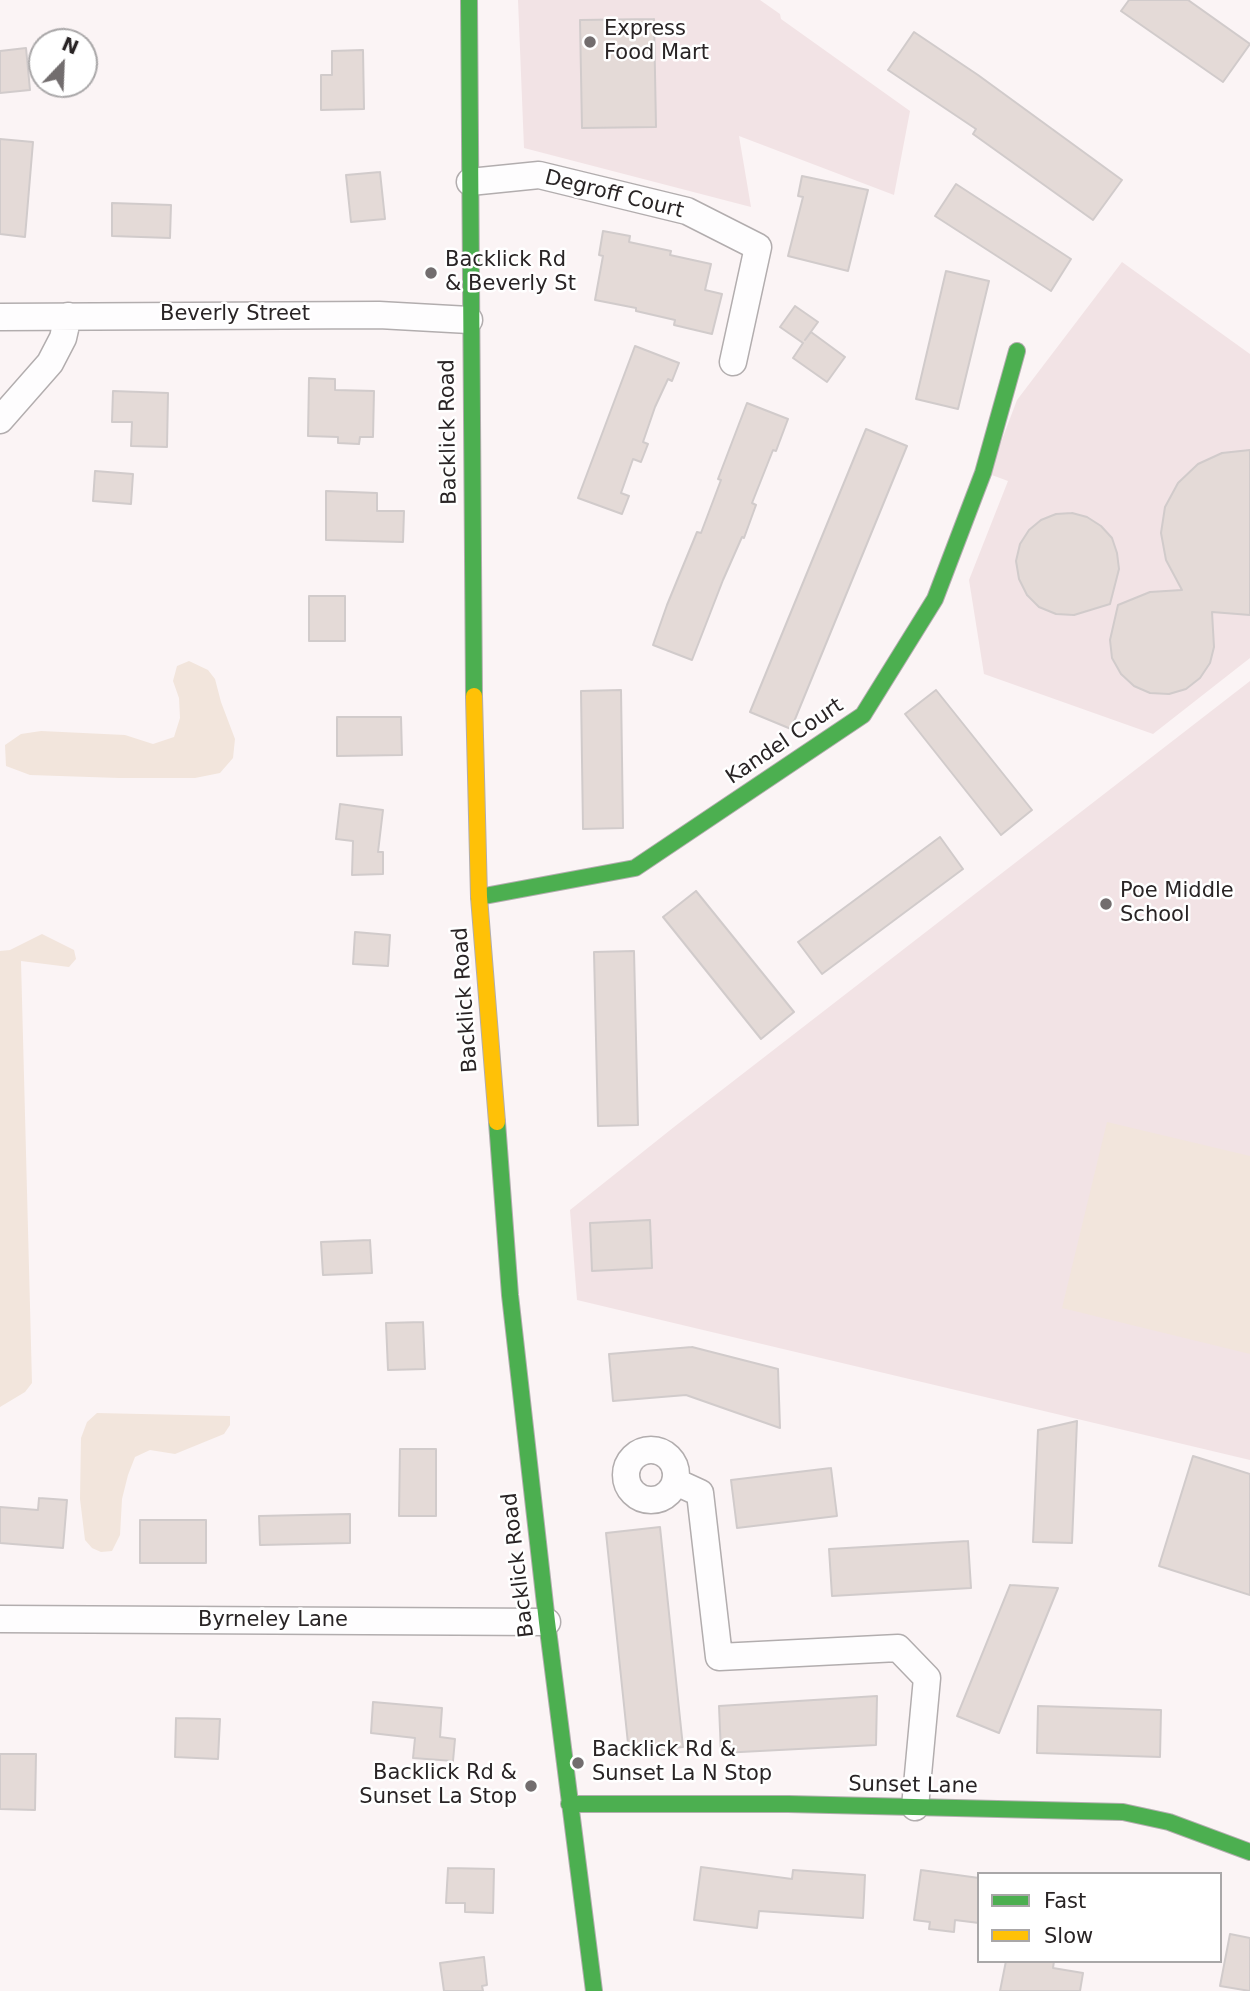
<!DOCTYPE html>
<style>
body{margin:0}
#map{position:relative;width:1250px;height:1991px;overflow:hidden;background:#fbf4f5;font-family:"DejaVu Sans",sans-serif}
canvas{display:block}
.legend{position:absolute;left:977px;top:1872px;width:245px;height:91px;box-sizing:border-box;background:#fff;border:2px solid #a9a7a8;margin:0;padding:9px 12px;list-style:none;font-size:21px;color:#292425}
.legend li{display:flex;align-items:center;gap:14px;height:35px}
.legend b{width:35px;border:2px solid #a9a7a8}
.north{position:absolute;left:28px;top:28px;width:70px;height:70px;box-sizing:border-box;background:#fff;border:2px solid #a9a7a8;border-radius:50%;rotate:23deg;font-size:19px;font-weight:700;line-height:28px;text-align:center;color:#292425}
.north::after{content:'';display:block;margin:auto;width:24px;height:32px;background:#726d6e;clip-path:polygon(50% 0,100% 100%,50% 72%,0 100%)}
</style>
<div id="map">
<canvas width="1250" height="1991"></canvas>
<ul class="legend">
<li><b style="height:9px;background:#4caf50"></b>Fast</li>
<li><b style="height:9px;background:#ffc107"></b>Slow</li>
</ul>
<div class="north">N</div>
</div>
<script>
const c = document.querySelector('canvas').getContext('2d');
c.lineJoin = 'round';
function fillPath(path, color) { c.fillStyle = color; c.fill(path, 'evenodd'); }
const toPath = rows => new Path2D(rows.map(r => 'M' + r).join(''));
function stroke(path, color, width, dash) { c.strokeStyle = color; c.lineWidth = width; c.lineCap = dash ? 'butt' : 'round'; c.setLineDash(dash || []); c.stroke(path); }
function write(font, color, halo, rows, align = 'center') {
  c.font = font + ' "DejaVu Sans",sans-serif'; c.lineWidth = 5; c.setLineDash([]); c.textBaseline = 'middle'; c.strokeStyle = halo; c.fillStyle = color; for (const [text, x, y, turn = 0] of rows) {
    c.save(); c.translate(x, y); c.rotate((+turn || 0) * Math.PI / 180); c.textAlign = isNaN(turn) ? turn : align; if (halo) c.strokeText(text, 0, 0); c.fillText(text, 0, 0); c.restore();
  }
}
const built = toPath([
 [518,0,760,0,780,14,781,19,910,111,894,195,739,136,751,207,524,148],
 [1122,262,1250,354,1250,658,1153,734,984,674,969,580,1008,481,989,474,1017,400],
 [1250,681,1250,1460,577,1300,570,1210,674,1127]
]);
const green = toPath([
 [189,661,208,670,215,679,221,702,235,739,233,758,220,773,195,778,119,778,30,775,6,766,5,745,21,734,41,731,125,735,153,744,174,737,180,718,179,698,173,681,177,666],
 [42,934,74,950,76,959,69,967,21,961,32,1383,25,1392,0,1407,0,951,10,950],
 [1107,1122,1250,1156,1250,1354,1062,1308],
 [97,1413,230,1416,230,1425,224,1434,175,1454,150,1450,135,1457,128,1475,122,1499,120,1535,112,1551,101,1552,92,1548,85,1540,80,1499,81,1438,87,1422]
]);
const building = toPath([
 [1129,0,1188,0,1250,44,1223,82,1121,11,1129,0],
 [654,19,656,127,582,128,580,20,654,19],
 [914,32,978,75,1122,180,1093,220,973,134,976,129,888,70,914,32],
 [26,48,30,90,0,93,0,51,26,48],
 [363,50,364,109,321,110,321,75,332,75,332,51,363,50],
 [0,139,33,142,25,237,0,234,0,139],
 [380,172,385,219,351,222,346,175,380,172],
 [802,176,868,190,848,271,788,256,803,197,798,196,802,176],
 [956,184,1071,259,1051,291,935,216,956,184],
 [112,203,171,205,170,238,112,236,112,203],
 [603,231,630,236,629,242,671,251,670,255,711,264,705,290,722,294,712,334,674,325,675,320,636,311,636,308,595,300,603,256,599,255,603,231],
 [946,271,989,281,958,409,916,399,946,271],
 [795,306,818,322,805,340,811,332,845,357,827,382,793,358,803,343,780,327,795,306],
 [635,346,679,363,672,381,668,379,655,407,643,442,648,444,641,462,633,459,621,493,629,496,622,514,578,498,635,346],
 [309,378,335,379,335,390,374,391,373,437,360,437,359,444,338,443,338,437,308,436,309,378],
 [113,391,168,393,167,447,131,446,132,422,112,422,113,391],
 [747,403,788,419,776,451,773,450,752,503,756,505,744,538,742,537,723,580,692,660,653,645,667,605,697,532,701,533,721,480,718,479,747,403],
 [866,429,907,446,791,729,750,712,866,429],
 [1250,450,1250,615,1212,612,1214,647,1210,663,1200,678,1186,689,1169,694,1150,693,1134,686,1121,674,1112,658,1110,640,1118,605,1150,592,1182,590,1166,560,1161,533,1165,507,1178,483,1198,464,1222,453,1250,450],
 [95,471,133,474,131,504,93,501,95,471],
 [326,491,377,493,377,511,404,511,403,542,326,540,326,491],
 [1072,513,1087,517,1101,526,1112,538,1117,553,1119,569,1110,604,1074,615,1056,614,1039,607,1027,595,1019,579,1016,561,1020,544,1029,530,1041,520,1056,514,1072,513],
 [309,596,345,596,345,641,309,641,309,596],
 [621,690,623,828,583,829,581,691,621,690],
 [936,690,1032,810,1001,835,905,714,936,690],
 [337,717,401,717,402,755,337,756,337,717],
 [340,804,383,810,378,852,383,852,383,874,352,875,353,841,336,839,340,804],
 [940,837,963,869,822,974,798,942,940,837],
 [696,891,794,1012,761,1039,663,917,696,891],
 [355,932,390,935,388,966,353,964,355,932],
 [634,951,638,1125,598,1126,594,952,634,951],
 [650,1220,652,1268,592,1271,590,1223,650,1220],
 [370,1240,372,1273,323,1275,321,1242,370,1240],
 [423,1322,425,1369,388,1370,386,1323,423,1322],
 [692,1347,778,1369,780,1428,686,1395,613,1401,609,1354,692,1347],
 [1077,1421,1072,1543,1033,1542,1038,1430,1077,1421],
 [400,1449,436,1449,436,1516,399,1516,400,1449],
 [1193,1456,1250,1474,1250,1595,1159,1566,1193,1456],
 [831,1468,837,1516,737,1528,731,1480,831,1468],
 [39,1498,67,1500,63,1548,0,1543,0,1507,38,1510,39,1498],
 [350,1514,350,1543,260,1545,259,1516,350,1514],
 [140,1520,206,1520,206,1563,140,1563,140,1520],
 [660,1527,683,1747,629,1753,606,1533,660,1527],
 [968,1541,971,1588,832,1596,829,1549,968,1541],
 [1010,1585,1058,1588,999,1733,957,1716,1010,1585],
 [877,1696,876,1745,721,1753,719,1706,877,1696],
 [373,1702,442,1708,440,1737,455,1739,453,1761,413,1758,415,1738,371,1733,373,1702],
 [1038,1706,1161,1710,1160,1757,1037,1753,1038,1706],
 [176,1718,220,1719,218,1759,175,1757,176,1718],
 [0,1754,36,1754,35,1810,0,1809,0,1754],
 [701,1867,792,1879,793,1870,865,1875,863,1918,759,1911,757,1928,694,1920,701,1867],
 [448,1868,494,1869,493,1913,465,1912,465,1903,446,1903,448,1868],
 [921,1870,979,1878,979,1923,955,1920,954,1932,929,1929,930,1922,914,1920,921,1870],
 [1230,1934,1250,1938,1250,1991,1220,1986,1230,1934],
 [484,1957,487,1985,482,1986,483,1991,444,1991,440,1963,484,1957],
 [1006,1961,1054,1961,1053,1968,1083,1973,1080,1991,1000,1991,1006,1961]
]);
const street = toPath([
 [470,182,539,175,687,211,758,247,733,362],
 [0,317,379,315,469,320],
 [0,420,50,363,63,338,68,316],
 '626 1475a25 25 0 1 1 50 0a25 25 0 1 1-50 0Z',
 [676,1482,700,1493,719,1657,898,1648,927,1678,915,1807],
 [0,1619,547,1622]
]);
const fast = toPath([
 [469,0,474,696],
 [479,897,635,868,863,715,935,599,983,473,1017,351],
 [497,1122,510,1295,547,1622,594,1991],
 [569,1804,788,1804,1123,1812,1169,1822,1250,1852]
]);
const slow = toPath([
 [474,696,479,897,497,1122]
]);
const markers = [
 [590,42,7,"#726d6e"],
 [431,273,7,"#726d6e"],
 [1106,904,7,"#726d6e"],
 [578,1763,7,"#726d6e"],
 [531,1786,7,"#726d6e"]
];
const poiNames = [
 ["Express",604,30],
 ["Food Mart",604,54],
 ["Backlick Rd",445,261],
 ["& Beverly St",445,285],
 ["Poe Middle",1120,892],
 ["School",1120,916],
 ["Backlick Rd &",592,1751],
 ["Sunset La N Stop",592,1775],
 ["Backlick Rd &",517,1774,"right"],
 ["Sunset La Stop",517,1798,"right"]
];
const streetNames = [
 ["Degroff Court",614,195,14],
 ["Beverly Street",235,315],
 ["Backlick Road",449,432,-91],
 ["Kandel Court",785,742,-34],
 ["Backlick Road",466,1000,-94],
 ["Backlick Road",519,1565,-97],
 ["Byrneley Lane",273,1621],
 ["Sunset Lane",913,1786,1]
];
fillPath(built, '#f2e3e5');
fillPath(green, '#f2e5dc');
fillPath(building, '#e4dad7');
stroke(building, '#d1cbcb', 2);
stroke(street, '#b2adae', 29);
stroke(fast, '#b2adae', 18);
stroke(slow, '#b2adae', 18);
stroke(street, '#fefdfe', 26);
stroke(fast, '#4caf50', 16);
stroke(slow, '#ffc107', 16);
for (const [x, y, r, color] of markers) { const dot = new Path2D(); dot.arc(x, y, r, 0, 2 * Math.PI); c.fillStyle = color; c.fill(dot); stroke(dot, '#fff', 2.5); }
write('21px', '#292425', '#fff', poiNames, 'left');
write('21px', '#292425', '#fff', streetNames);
</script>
